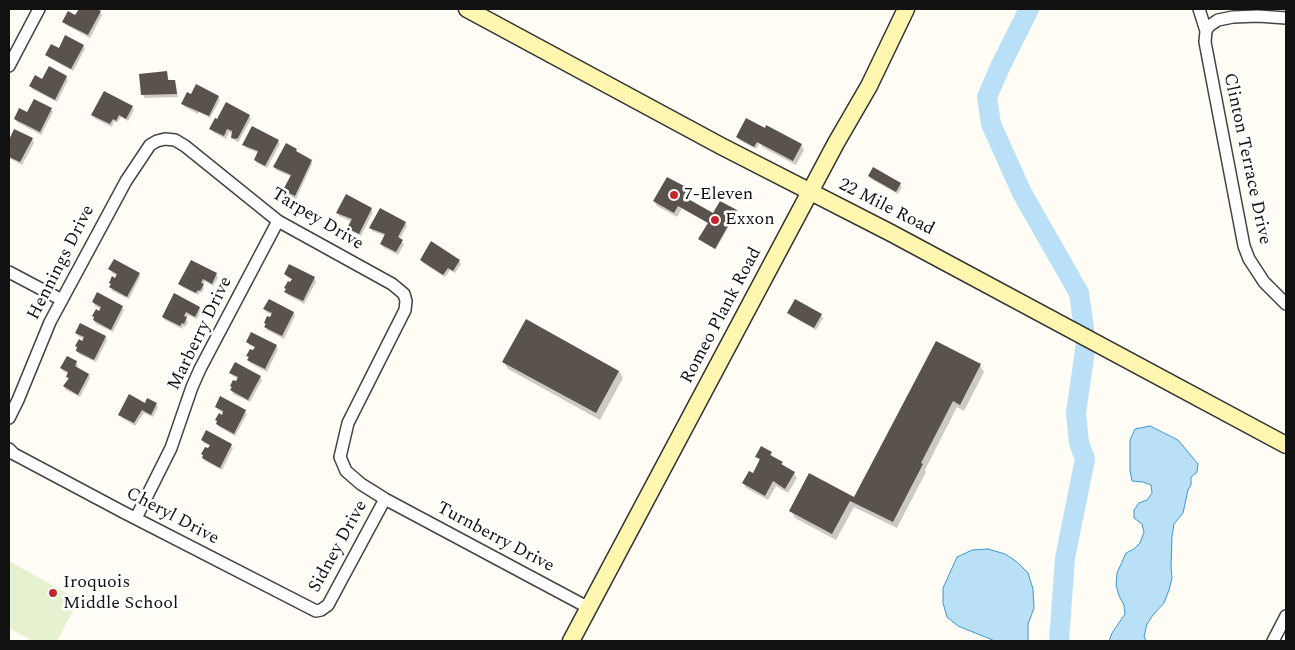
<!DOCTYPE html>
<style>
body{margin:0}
#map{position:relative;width:1295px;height:650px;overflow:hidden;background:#fffdf5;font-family:Spectral,serif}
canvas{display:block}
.frame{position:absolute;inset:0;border:10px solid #111;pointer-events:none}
</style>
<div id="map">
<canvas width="1295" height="650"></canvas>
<div class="frame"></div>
</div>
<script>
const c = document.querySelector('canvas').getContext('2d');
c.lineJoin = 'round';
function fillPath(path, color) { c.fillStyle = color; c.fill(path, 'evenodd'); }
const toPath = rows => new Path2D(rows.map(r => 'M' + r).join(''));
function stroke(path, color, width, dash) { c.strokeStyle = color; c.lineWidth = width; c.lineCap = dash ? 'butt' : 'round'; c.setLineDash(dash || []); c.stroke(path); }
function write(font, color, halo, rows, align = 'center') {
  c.font = font + ' Spectral,serif'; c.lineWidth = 5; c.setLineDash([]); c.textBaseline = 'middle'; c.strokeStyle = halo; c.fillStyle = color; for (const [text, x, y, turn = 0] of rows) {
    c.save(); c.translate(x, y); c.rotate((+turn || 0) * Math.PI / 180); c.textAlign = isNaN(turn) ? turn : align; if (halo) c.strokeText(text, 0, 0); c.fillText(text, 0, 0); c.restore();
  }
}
const pitch = toPath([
 [9,561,79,600,57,641,33,641,9,628]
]);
const water = toPath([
 [1150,426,1178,440,1198,464,1197,472,1191,477,1191,485,1188,490,1183,513,1174,524,1172,536,1171,567,1172,578,1169,590,1164,603,1153,615,1147,624,1144,636,1146,641,1109,641,1112,633,1125,614,1124,605,1119,596,1116,585,1117,573,1126,553,1134,549,1140,543,1144,532,1142,524,1134,518,1134,510,1139,503,1147,500,1152,493,1151,485,1143,482,1132,481,1130,471,1130,440,1135,429,1150,426],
 [988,549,1005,554,1017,562,1028,573,1033,589,1034,608,1028,624,1028,640,1027,641,995,641,958,626,947,617,943,603,943,588,957,557,972,550,988,549]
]);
const shadow = toPath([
 [80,9,93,9,100,12,102,15,90,38,66,25,64,22,76,17],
 [83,46,85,49,73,71,49,58,47,55,59,50],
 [167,72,169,82,175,81,176,84,178,97,145,98,143,95],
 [66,76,68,80,57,102,32,89,30,86,43,81],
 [218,97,220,100,210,118,199,112,198,114,185,107,183,104],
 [132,107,134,110,128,121,121,117,117,123,114,121,112,127,94,118,93,115],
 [51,109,53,112,41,135,17,122,15,119,27,113],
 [249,116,251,119,239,141,237,142,232,137,233,133,229,132,226,139,213,132,211,129],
 [15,131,32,139,34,143,22,165,9,158,9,142],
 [737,137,801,145,804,150,796,165,762,147,760,143,756,149,739,140],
 [278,141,280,144,267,168,257,163,255,160,259,153,246,148,244,145],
 [296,150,298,154,311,161,312,164,296,199,286,194,284,190,292,177,276,170,275,167],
 [869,176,900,184,902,187,898,194,871,179],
 [687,189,690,194,687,199,714,215,737,212,716,249,700,239,709,223,682,208,677,217,657,206,654,201],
 [346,196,371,209,373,212,361,236,351,231,349,228,352,222,339,216,338,213],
 [405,223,407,226,399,240,404,244,398,255,383,247,381,244,385,236,372,231,370,228],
 [432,243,459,261,461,264,455,273,450,270,445,277,423,263,421,260],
 [110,269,139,274,140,277,129,299,112,291,110,283,116,280,117,276,112,273],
 [216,274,218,278,213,286,205,281,203,285,204,288,202,293,200,292,198,295,182,287,180,284],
 [285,274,314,278,316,282,304,304,288,295,286,292,293,280,287,277],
 [269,300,294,313,295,316,284,339,267,330,266,327,265,323,270,319,272,315,266,312,265,309],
 [93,302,122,307,124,310,113,332,96,324,94,320,101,309,95,306],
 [200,308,201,311,197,319,188,315,186,319,188,322,185,327,183,326,182,329,165,320,163,317],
 [789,313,821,315,823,318,816,330,791,316],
 [76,333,105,337,107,340,96,362,79,354,77,351,84,339,78,336],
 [252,334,276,346,278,349,267,372,250,363,248,360,248,356,255,348,249,345,247,342],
 [937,342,980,365,984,372,964,411,957,407,925,470,926,472,897,528,854,507,836,540,795,518,791,511,855,499],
 [76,362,78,365,77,368,89,374,90,378,80,397,66,390,64,387,69,380,67,377,69,374,63,371,62,368],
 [504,362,619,371,623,378,600,420,508,369],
 [231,373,260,377,262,380,250,402,233,394,231,386,239,379,233,376],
 [156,404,158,407,153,417,144,413,135,426,122,418,120,415,145,405],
 [216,406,245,411,247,414,235,436,219,427,217,424,224,413,218,410],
 [202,440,231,445,233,448,222,470,205,461,203,458,210,446,204,443],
 [771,453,773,458,782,463,785,468,794,473,797,478,788,493,776,486,768,500,746,488,743,483,753,475,760,462,757,456]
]);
const river = toPath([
 [1029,9,1000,67,987,97,991,124,1022,193,1079,293,1086,343,1076,413,1079,443,1085,459,1065,558,1059,641]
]);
const building = toPath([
 [79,9,96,9,101,11,88,35,62,22,68,11,75,15],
 [65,35,84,45,71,69,45,55,51,44,59,48],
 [49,66,67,76,55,100,29,86,35,75,42,79],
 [167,71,168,80,175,80,177,94,141,95,139,74],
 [196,84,219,96,209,116,181,104,187,92,191,94],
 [104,91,133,106,126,119,119,115,116,121,113,119,110,124,91,115],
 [34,99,52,108,40,132,14,119,19,108,27,112],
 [226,102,250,115,238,138,235,139,231,138,232,131,227,129,224,136,209,129,215,118,217,119],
 [746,118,765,128,766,125,802,144,793,161,757,142,754,147,736,137],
 [252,126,279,140,265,166,254,160,258,151,242,145],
 [14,129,33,138,20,162,9,157,9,140],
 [286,143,297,149,296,151,312,160,295,196,283,190,291,175,273,167],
 [873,167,901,183,896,192,868,176],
 [667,177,688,188,683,196,713,213,720,201,737,210,715,249,698,239,708,223,678,206,674,213,653,201],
 [346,194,372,208,359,234,347,228,352,219,336,213],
 [380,208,406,222,398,237,403,240,396,252,380,244,385,234,369,228],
 [431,241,460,260,453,271,448,268,443,275,420,260],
 [114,259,140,273,127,297,109,287,111,284,109,283,112,276,115,278,117,274,108,269],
 [191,260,217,273,212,284,203,279,201,283,204,284,200,291,198,290,196,293,178,284],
 [289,264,315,277,303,301,284,292,286,289,284,288,288,281,290,282,292,279,284,274],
 [97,292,123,306,111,330,93,320,94,317,92,316,96,309,99,311,101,307,92,302],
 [174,293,200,307,195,317,186,312,184,316,187,317,184,324,182,323,180,326,162,317],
 [269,299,294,312,282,336,264,327,266,324,264,323,267,316,270,317,272,313,263,309],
 [795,299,822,314,814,328,787,313],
 [526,319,619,371,596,413,502,362],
 [80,323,106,336,94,360,76,351,77,347,75,346,79,339,82,341,84,337,75,333],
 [251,332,277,345,265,369,247,360,249,357,246,356,250,349,253,350,255,347,246,342],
 [936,341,981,364,960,405,953,401,921,463,923,464,893,522,850,501,832,534,789,511,809,473,854,497],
 [67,356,77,361,75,366,89,374,78,395,63,386,69,378,66,377,68,372,60,368],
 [235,362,261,376,248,400,230,390,232,387,230,386,233,380,236,381,238,377,229,373],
 [129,394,145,403,147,398,157,403,151,415,142,410,134,423,118,415],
 [220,396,246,410,234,434,216,424,217,421,215,420,219,413,222,415,223,411,215,407],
 [206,430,232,444,220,468,202,458,203,455,201,454,205,447,208,448,210,445,201,440],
 [761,446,772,452,770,455,783,462,781,464,795,472,785,489,773,481,765,496,742,483,749,471,753,473,760,459,755,457]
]);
const street = toPath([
 [1199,9,1206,31,1205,42,1244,246,1249,259,1264,282,1286,304],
 [1206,31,1209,26,1218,20,1233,17,1258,16,1286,18],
 [9,66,39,9],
 [9,272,62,300],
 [9,418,18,400,50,322,126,181,150,145,157,141,165,139,175,140,185,146,278,221,392,284,404,294,406,301,405,310,348,423,340,457,346,471,361,484,385,499,589,608],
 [9,449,14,454,123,512,316,611,321,610,328,605,385,499],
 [136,518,171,448,192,387,200,369,278,221],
 [1273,641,1286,616]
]);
const secondary = toPath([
 [467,9,721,146,891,233,1286,445],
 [571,641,836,143,869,86,906,9]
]);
const markers = [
 [674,195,5,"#c4262e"],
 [715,220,5,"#c4262e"],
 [53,593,5,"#c4262e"]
];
const streetNames = [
 ["Clinton Terrace Drive",1246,159,78],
 ["22 Mile Road",886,208,27],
 ["Tarpey Drive",317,220,31],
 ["Hennings Drive",62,263,-63],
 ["Romeo Plank Road",722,316,-62],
 ["Marberry Drive",201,334,-64],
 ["Cheryl Drive",172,517,28],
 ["Turnberry Drive",495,538,28],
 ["Sidney Drive",339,547,-61]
];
const poiNames = [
 ["7-Eleven",684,195],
 ["Exxon",725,220],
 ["Iroquois",63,583],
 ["Middle School",63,604]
];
fillPath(pitch, '#e6f2cf');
fillPath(water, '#b9e0f7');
stroke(water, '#3f96cf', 1);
fillPath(shadow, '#0003');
stroke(river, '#b9e0f7', 20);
fillPath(building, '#5a524d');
stroke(street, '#444', 14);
stroke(secondary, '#333', 19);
stroke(street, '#fff', 11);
stroke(secondary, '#fff6b0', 16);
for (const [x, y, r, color] of markers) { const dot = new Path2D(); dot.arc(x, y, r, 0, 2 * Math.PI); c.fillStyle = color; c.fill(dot); stroke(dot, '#fff', 2); }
write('18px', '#111', '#fff', streetNames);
write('18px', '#111', '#fff', poiNames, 'left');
</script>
